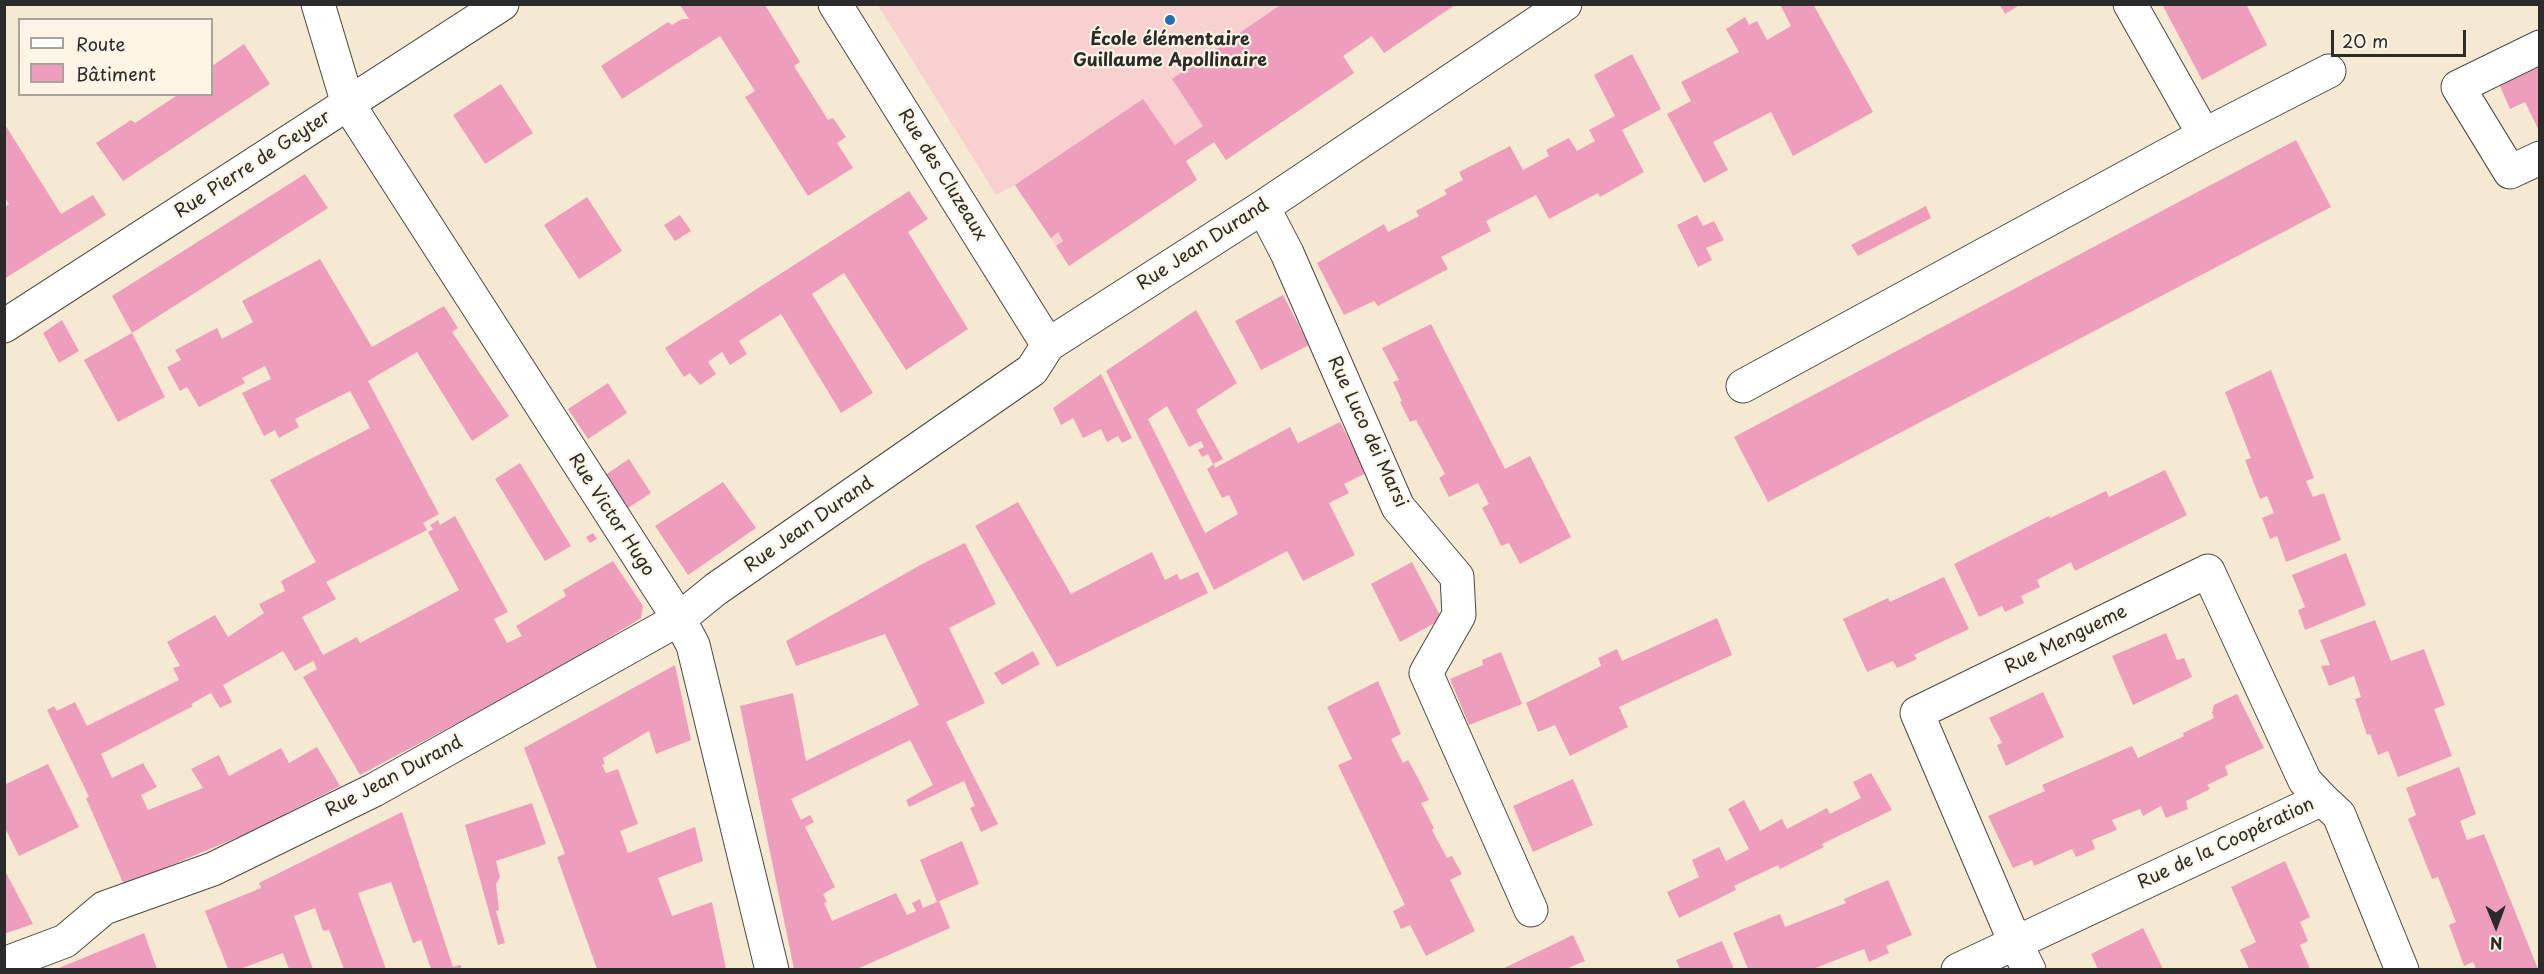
<!DOCTYPE html>
<meta charset="utf-8">
<style>
body{margin:0}
#map{position:relative;width:2544px;height:974px;overflow:hidden;background:#f5ead1;font-family:"Playpen Sans",sans-serif}
canvas{display:block}
.frame{position:absolute;inset:0;border:6px solid #2b2b2b;pointer-events:none}
.legend{position:absolute;left:18px;top:18px;width:195px;height:78px;box-sizing:border-box;background:#fcf5e5;border:2px solid #a8a49b;margin:0;padding:8px 10px;list-style:none;font-size:18px;color:#2b2b2b}
.legend li{display:flex;align-items:center;gap:12px;height:30px}
.legend b{width:30px;border:2px solid #a8a49b}
.north{position:absolute;left:2466px;top:896px;width:60px;height:60px;-webkit-text-stroke:4px #fcf5e5;paint-order:stroke;rotate:179deg;font-size:16px;font-weight:700;line-height:24px;text-align:center;color:#2b2b2b}
.north::after{content:'';display:block;margin:auto;width:21px;height:27px;background:#2b2b2b;clip-path:polygon(50% 0,100% 100%,50% 72%,0 100%)}
.scale{position:absolute;left:2331px;top:30px;width:135px;height:27px;box-sizing:border-box;border:3px solid #2b2b2b;border-top:0;padding-left:8px;font-size:18px;line-height:21px;white-space:nowrap;color:#2b2b2b;-webkit-text-stroke:4px #fcf5e5;paint-order:stroke}
</style>
<div id="map">
<canvas width="2544" height="974"></canvas>
<div class="frame"></div>
<ul class="legend">
<li><b style="height:8px;background:#fff"></b>Route</li>
<li><b style="height:16px;background:#ef9dbc"></b>Bâtiment</li>
</ul>
<div class="north">N</div>
<div class="scale">20 m</div>
</div>
<script>
const c = document.querySelector('canvas').getContext('2d');
c.lineJoin = 'round';
function fillPath(path, color) { c.fillStyle = color; c.fill(path, 'evenodd'); }
const toPath = rows => new Path2D(rows.map(r => 'M' + r).join(''));
function stroke(path, color, width, dash) { c.strokeStyle = color; c.lineWidth = width; c.lineCap = dash ? 'butt' : 'round'; c.setLineDash(dash || []); c.stroke(path); }
function write(font, color, halo, rows, align = 'center') {
  c.font = font + ' "Playpen Sans",sans-serif'; c.lineWidth = 4.5; c.setLineDash([]); c.textBaseline = 'middle'; c.strokeStyle = halo; c.fillStyle = color; for (const [text, x, y, turn = 0] of rows) {
    c.save(); c.translate(x, y); c.rotate((+turn || 0) * Math.PI / 180); c.textAlign = isNaN(turn) ? turn : align; if (halo) c.strokeText(text, 0, 0); c.fillText(text, 0, 0); c.restore();
  }
}
const built = toPath([
 [878,5,1456,5,1384,53,1371,36,1343,55,1354,73,1226,160,1214,142,1186,161,1197,180,1069,266,1015,185,996,195]
]);
const building = toPath([
 [1282,4,1456,4,1384,53,1372,36,1343,56,1354,73,1226,160,1214,142,1186,161,1197,180,1069,266,1056,246,1063,241,1058,232,1051,238,1015,185,1143,99,1175,145,1203,126,1172,79],
 [1780,4,1813,4,1873,112,1793,156,1771,112,1713,142,1728,170,1704,183,1667,114,1691,101,1681,82,1739,52,1726,29,1745,17,1749,25,1757,21,1767,40,1791,26],
 [1999,4,2021,4,2005,14],
 [2162,4,2246,4,2267,45,2202,80],
 [680,5,765,5,800,62,794,66,828,120,833,118,846,137,837,143,853,168,808,196,745,97,755,91,720,36,622,99,601,66,668,22,672,25,682,19,689,19],
 [244,44,270,84,123,181,96,143,131,120,135,123,179,94,212,94,212,66],
 [1632,54,1661,109,1622,130,1644,172,1600,197,1598,193,1549,219,1536,195,1486,221,1491,231,1441,257,1448,269,1378,306,1374,301,1344,315,1317,263,1384,224,1388,232,1419,216,1416,211,1447,194,1444,190,1463,180,1459,172,1510,146,1523,170,1549,156,1546,150,1569,138,1577,151,1595,141,1589,130,1615,116,1594,75],
 [2540,57,2540,133,2525,102,2510,109,2496,77],
 [501,84,533,133,485,164,453,115],
 [4,123,61,214,93,195,106,215,4,279,4,207,9,204,4,197],
 [2296,140,2331,207,1768,502,1734,437],
 [305,174,328,208,132,333,165,397,118,422,84,360,132,333,112,296],
 [909,191,928,219,908,232,968,329,906,370,844,273,812,294,873,393,841,413,781,314,739,341,747,354,730,365,722,352,708,362,716,374,700,385,690,373,684,377,665,348],
 [587,197,622,251,579,279,544,225],
 [1926,206,1931,218,1858,256,1851,245],
 [680,215,691,231,675,241,664,225],
 [1697,215,1703,226,1714,221,1724,240,1706,248,1712,260,1698,267,1677,225],
 [320,259,372,347,444,306,458,328,452,332,509,416,472,441,417,352,368,381,439,514,423,523,427,530,326,582,336,599,302,617,323,655,357,637,360,643,459,590,428,532,433,529,430,525,438,520,440,525,455,516,508,612,494,619,507,643,522,636,516,626,566,596,563,590,613,561,643,606,641,618,497,706,495,703,360,775,303,677,317,669,313,661,295,671,283,651,223,685,232,702,220,708,211,693,191,704,193,706,101,754,112,778,143,763,157,787,141,795,148,810,203,788,191,769,219,755,229,776,281,748,289,763,317,747,340,786,285,814,286,817,124,885,86,798,89,797,47,710,54,706,57,711,75,702,87,726,179,680,173,668,180,666,167,642,215,615,228,637,264,613,259,604,285,591,281,581,316,562,270,480,370,428,350,391,295,419,299,427,279,438,275,430,264,436,242,393,271,379,265,366,242,378,245,383,199,407,187,387,180,391,167,367,181,360,175,350,217,328,222,339,253,322,242,301],
 [1283,295,1309,345,1261,370,1235,321],
 [1196,310,1237,383,1196,410,1223,459,1213,464,1208,454,1202,457,1198,450,1204,447,1201,441,1189,447,1167,406,1148,419,1205,533,1238,514,1229,495,1222,498,1207,469,1214,464,1215,468,1290,427,1298,443,1340,422,1366,473,1344,484,1349,493,1329,503,1355,555,1303,581,1287,551,1214,590,1106,371],
 [62,320,79,351,59,363,43,333],
 [1431,324,1505,469,1530,456,1571,537,1520,564,1509,543,1501,546,1492,527,1482,508,1489,504,1478,483,1449,497,1439,478,1445,474,1416,420,1410,422,1400,402,1402,401,1393,382,1399,380,1382,348],
 [2271,370,2314,478,2306,481,2313,497,2324,493,2341,540,2286,562,2277,536,2270,539,2262,518,2274,513,2267,496,2260,499,2245,460,2251,458,2225,392],
 [1101,374,1132,438,1122,443,1118,436,1107,442,1101,429,1083,438,1073,418,1061,425,1053,408],
 [608,383,627,413,588,439,568,409],
 [629,459,651,493,628,508,605,475],
 [520,463,571,546,545,561,495,479],
 [2165,470,2187,515,2075,571,2071,562,2037,580,2040,587,2021,596,2024,603,2005,612,2002,606,1979,617,1954,564,2049,516,2050,518,2106,491,2109,497],
 [723,482,756,528,688,575,655,526],
 [1018,502,1071,594,1152,552,1165,580,1177,574,1180,580,1198,572,1208,593,1057,667,975,526],
 [593,533,597,539,590,543,586,537],
 [965,543,996,604,949,628,985,703,946,722,998,824,981,832,970,808,975,806,964,781,909,807,906,800,933,785,910,740,791,799,801,820,810,815,814,822,805,827,835,887,823,894,827,902,824,903,832,921,896,893,907,915,916,911,912,903,920,899,923,908,939,901,950,928,857,969,794,969,740,706,793,693,806,761,919,705,885,634,796,666,786,641,924,563],
 [2346,553,2366,605,2305,630,2298,610,2305,607,2292,575],
 [1412,562,1442,619,1400,642,1371,584],
 [1944,577,1969,629,1914,655,1917,659,1897,668,1893,661,1867,672,1843,619,1888,598,1890,602],
 [1717,618,1732,655,1619,707,1628,727,1570,756,1555,725,1538,732,1526,703,1601,666,1598,658,1617,649,1622,661],
 [2375,620,2391,661,2424,649,2445,705,2434,709,2452,756,2398,777,2388,751,2378,755,2370,734,2367,735,2355,699,2361,697,2354,676,2329,686,2321,666,2330,665,2320,640],
 [2166,633,2177,660,2184,658,2192,677,2133,705,2112,656],
 [1033,651,1040,664,1002,685,994,673],
 [1501,652,1522,704,1469,725,1450,679,1483,665,1482,660],
 [675,665,691,740,656,754,649,731,603,758,605,764,602,765,606,773,618,769,638,824,620,831,628,853,695,827,703,861,658,878,672,916,712,902,726,969,597,969,557,857,565,854,524,748],
 [1378,681,1401,734,1391,739,1403,763,1408,760,1419,780,1429,800,1421,803,1434,828,1432,830,1447,858,1452,856,1462,874,1450,880,1475,931,1426,956,1410,925,1401,929,1393,911,1405,905,1338,765,1352,759,1327,707],
 [2043,692,2064,737,2006,766,1997,745,2002,743,1989,718],
 [2237,694,2264,748,2225,766,2228,775,2207,785,2210,789,2186,801,2188,809,2166,818,2161,806,2143,816,2140,809,2112,820,2117,830,2092,840,2095,849,2076,857,2072,849,2034,866,2032,860,2013,868,1988,816,2045,791,2042,785,2132,746,2138,758,2184,736,2183,733,2214,718,2212,713,2214,705],
 [48,764,79,827,19,856,4,826,4,785],
 [2459,767,2476,814,2460,821,2467,840,2484,834,2538,969,2476,969,2473,962,2464,966,2449,925,2456,922,2438,877,2432,879,2408,819,2416,815,2406,788],
 [1871,773,1892,810,1822,844,1824,847,1780,869,1778,865,1734,886,1736,890,1679,918,1667,892,1699,877,1692,860,1719,847,1726,861,1749,849,1728,809,1744,800,1760,831,1782,819,1787,829,1827,808,1830,814,1861,798,1853,782],
 [1573,779,1593,825,1533,852,1513,806],
 [532,803,546,844,496,861,500,877,496,884,499,910,496,911,505,943,498,945,465,825],
 [402,812,453,967,461,965,461,969,431,969,421,940,413,943,391,882,358,893,386,969,344,969,329,930,323,931,315,908,294,916,313,969,289,969,283,953,240,969,228,969,205,911,261,888,259,883],
 [962,841,979,884,937,902,920,860],
 [2285,861,2310,917,2300,922,2308,941,2300,945,2310,969,2249,969,2240,950,2256,942,2231,887],
 [4,869,33,924,4,934],
 [1888,880,1912,935,1886,946,1889,953,1869,962,1864,949,1813,969,1748,969,1733,933,1780,914,1785,927,1846,903,1844,899],
 [2143,928,2163,969,2098,969,2091,954],
 [144,933,157,969,60,969,59,968],
 [1573,935,1585,961,1566,969,1502,969],
 [1722,941,1734,969,1680,969,1676,960]
]);
const minor = toPath([
 [318,4,348,104,679,619,693,645,772,970],
 [835,4,1048,345],
 [2130,4,2204,135,2329,71],
 [2540,47,2458,87,2510,172,2540,158],
 [1263,207,1287,253,1398,507,1457,577,1459,615,1426,673,1531,910],
 [4,326,502,4],
 [1743,386,2204,135],
 [4,964,65,941,104,908,213,869,374,790,679,619,716,589,1032,370,1048,345,1263,207,1565,4],
 [1958,970,2322,799,2339,815,2402,970],
 [2029,970,2015,942,1917,713,2208,571,2305,781,2322,799]
]);
const markers = [
 [1170,20,6,"#1f6fb2"]
];
const poiNames = [
 ["École élémentaire",1170,40],
 ["Guillaume Apollinaire",1170,61]
];
const streetNames = [
 ["Rue Pierre de Geyter",253,165,-33],
 ["Rue des Cluzeaux",942,175,58],
 ["Rue Jean Durand",1203,245,-33],
 ["Rue Luco dei Marsi",1367,432,65],
 ["Rue Victor Hugo",611,515,57],
 ["Rue Jean Durand",809,525,-35],
 ["Rue Mengueme",2066,640,-26],
 ["Rue Jean Durand",394,777,-28],
 ["Rue de la Coopération",2226,844,-25]
];
fillPath(built, '#f7d0cf');
fillPath(building, '#ef9dbc');
stroke(minor, '#494844', 35);
stroke(minor, '#fff', 33);
for (const [x, y, r, color] of markers) { const dot = new Path2D(); dot.arc(x, y, r, 0, 2 * Math.PI); c.fillStyle = color; c.fill(dot); stroke(dot, '#fcf5e5', 2); }
write('bold 18px', '#2b2b2b', '#fcf5e5', poiNames);
write('18px', '#2b2b2b', '#fcf5e5', streetNames);
</script>
